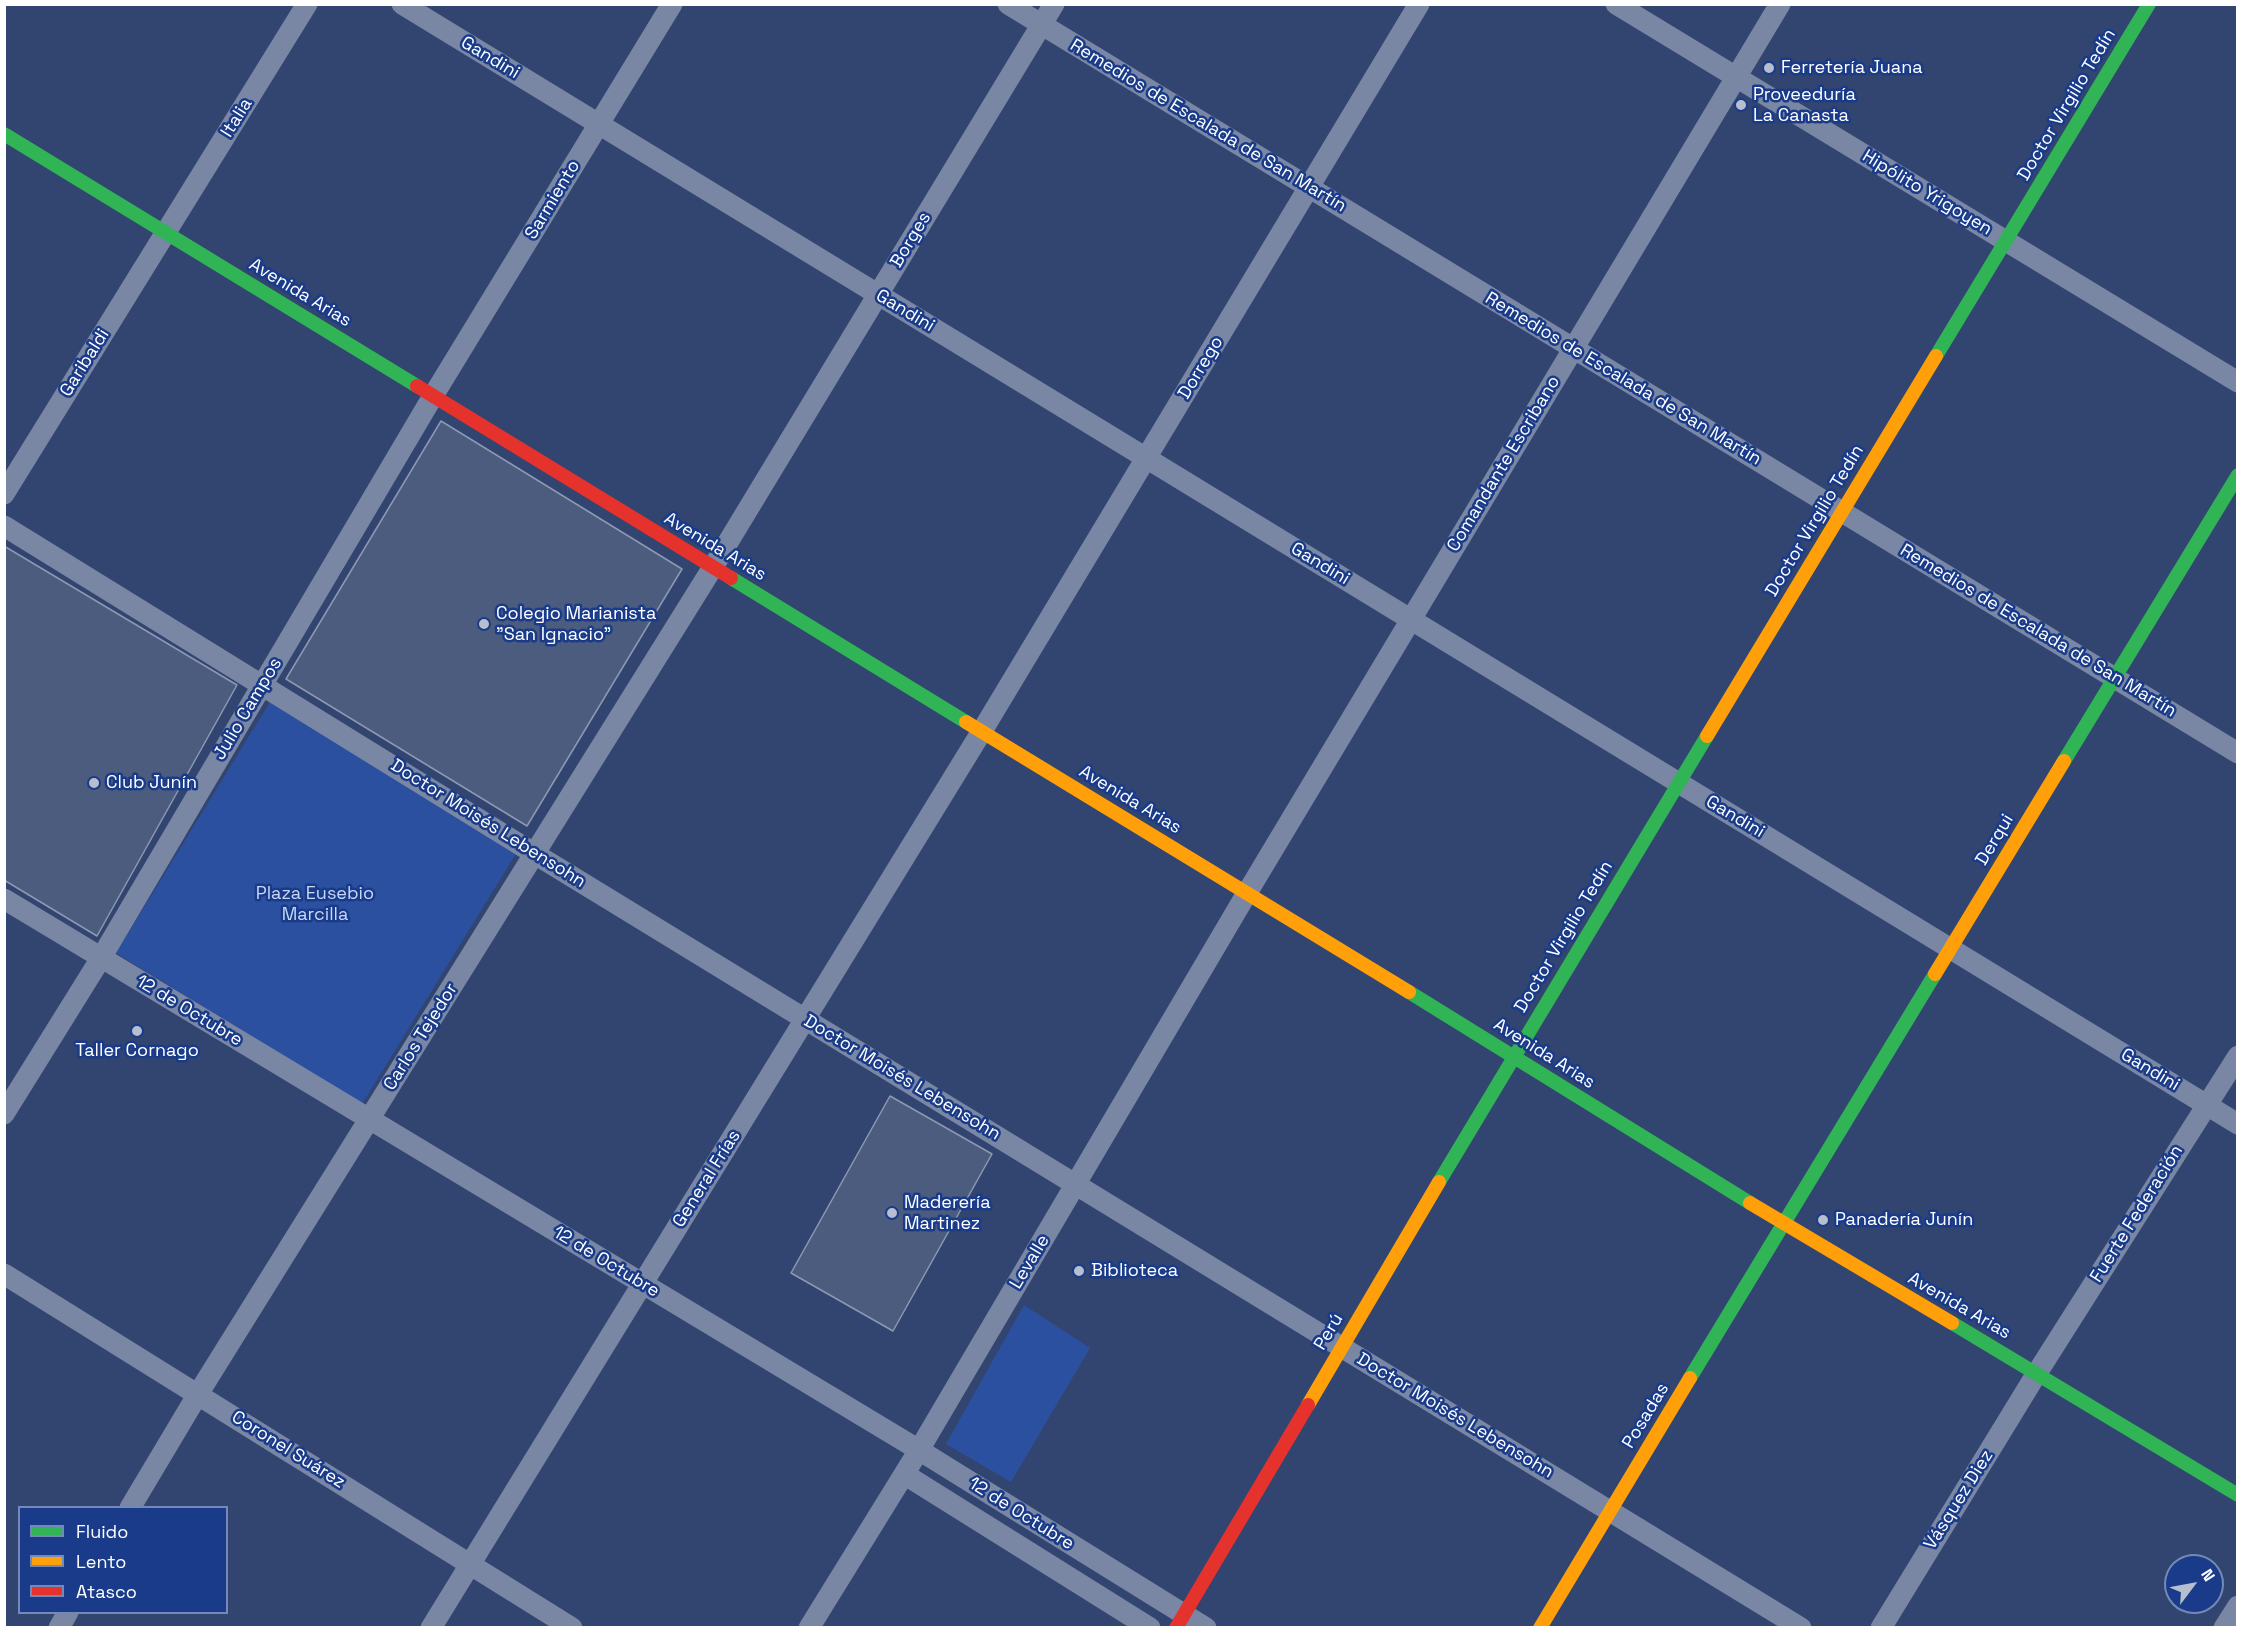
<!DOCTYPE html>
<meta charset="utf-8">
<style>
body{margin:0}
#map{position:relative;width:2242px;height:1632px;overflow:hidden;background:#324570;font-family:"Space Grotesk",sans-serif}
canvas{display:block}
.frame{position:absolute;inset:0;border:6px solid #fff;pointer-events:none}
.legend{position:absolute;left:18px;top:1506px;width:210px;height:108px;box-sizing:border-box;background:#193b89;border:2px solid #7589b8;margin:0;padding:8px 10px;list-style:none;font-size:18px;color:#fff}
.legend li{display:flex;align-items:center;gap:12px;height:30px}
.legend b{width:30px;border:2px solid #7589b8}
.north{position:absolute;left:2164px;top:1554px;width:60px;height:60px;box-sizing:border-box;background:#193b89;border:2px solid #7589b8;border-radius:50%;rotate:58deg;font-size:16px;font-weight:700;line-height:24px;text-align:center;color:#fff}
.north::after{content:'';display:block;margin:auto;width:21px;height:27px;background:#b7becd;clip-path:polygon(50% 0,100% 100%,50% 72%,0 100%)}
</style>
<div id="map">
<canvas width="2242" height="1632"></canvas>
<div class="frame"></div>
<ul class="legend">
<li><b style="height:8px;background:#30b455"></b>Fluido</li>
<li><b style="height:8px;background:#ff9f0a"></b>Lento</li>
<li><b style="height:8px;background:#e5322d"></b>Atasco</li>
</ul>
<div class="north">N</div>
</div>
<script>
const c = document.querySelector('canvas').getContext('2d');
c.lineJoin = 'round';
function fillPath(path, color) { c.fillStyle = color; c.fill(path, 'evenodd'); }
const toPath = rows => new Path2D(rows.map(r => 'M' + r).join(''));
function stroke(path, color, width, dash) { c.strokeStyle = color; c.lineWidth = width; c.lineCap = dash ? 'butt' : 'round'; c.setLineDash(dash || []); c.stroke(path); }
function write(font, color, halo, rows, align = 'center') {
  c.font = font + ' "Space Grotesk",sans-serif'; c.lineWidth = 5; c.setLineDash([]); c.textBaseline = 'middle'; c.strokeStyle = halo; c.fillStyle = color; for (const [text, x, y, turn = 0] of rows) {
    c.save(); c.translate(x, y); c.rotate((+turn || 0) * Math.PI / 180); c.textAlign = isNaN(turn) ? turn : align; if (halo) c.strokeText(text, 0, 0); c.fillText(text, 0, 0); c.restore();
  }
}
const green = toPath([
 [270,702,517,852,362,1104,116,953],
 [1024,1305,1090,1348,1011,1482,946,1444]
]);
const building = toPath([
 [441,421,682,569,527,826,286,679,441,421],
 [4,546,237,685,97,936,4,880,4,546],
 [890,1096,992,1154,893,1331,791,1273,890,1096]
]);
const street = toPath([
 [402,4,2238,1124],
 [1008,4,2238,753],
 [1616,4,2238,382],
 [4,494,307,4],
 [4,526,535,854,1801,1628],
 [4,899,919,1450,1206,1628],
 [4,1114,101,958,433,396,672,4],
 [4,1274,572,1628],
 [904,1474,1150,1628],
 [130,1508,198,1394,713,567,1054,4],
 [59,1628,68,1612],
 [431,1628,982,731,1419,4],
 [809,1628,919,1450,1247,893,1780,4],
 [1881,1628,2037,1373,2238,1056],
 [2224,1628,2238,1606]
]);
const fast = toPath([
 [4,134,417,386],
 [1936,356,2149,4],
 [731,578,966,722],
 [2064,761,2238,475],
 [1409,992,1750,1203],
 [1439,1182,1707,736],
 [1952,1323,2238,1495],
 [1690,1378,1935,974]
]);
const slow = toPath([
 [966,722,1409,992],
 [1707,736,1936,356],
 [1935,974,2064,761],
 [1750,1203,1952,1323],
 [1308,1405,1439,1182],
 [1540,1628,1690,1378]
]);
const jam = toPath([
 [417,386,731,578],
 [1176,1628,1308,1405]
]);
const markers = [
 [1769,68,6,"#b7becd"],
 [1741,105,6,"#b7becd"],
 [484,624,6,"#b7becd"],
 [94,783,6,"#b7becd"],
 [137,1031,6,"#b7becd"],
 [892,1213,6,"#b7becd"],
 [1823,1220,6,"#b7becd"],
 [1079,1271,6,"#b7becd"]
];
const streetNames = [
 ["Gandini",490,58,31],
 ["Doctor Virgilio Tedín",2067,105,-59],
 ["Italia",237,118,-58],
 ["Remedios de Escalada de San Martín",1208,126,31],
 ["Hipólito Yrigoyen",1927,193,31],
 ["Sarmiento",553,200,-59],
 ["Borges",911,240,-59],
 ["Avenida Arias",300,293,31],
 ["Gandini",905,311,31],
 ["Garibaldi",85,363,-58],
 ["Dorrego",1201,368,-59],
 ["Remedios de Escalada de San Martín",1623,379,31],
 ["Comandante Escribano",1504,464,-59],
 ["Doctor Virgilio Tedín",1815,521,-59],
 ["Avenida Arias",715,547,31],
 ["Gandini",1320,564,31],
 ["Remedios de Escalada de San Martín",2038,631,31],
 ["Julio Campos",248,709,-59],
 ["Avenida Arias",1130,800,31],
 ["Gandini",1735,817,31],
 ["Doctor Moisés Lebensohn",488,824,32],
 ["Derqui",1995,840,-59],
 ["Doctor Virgilio Tedín",1564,937,-59],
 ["12 de Octubre",189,1011,31],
 ["Carlos Tejedor",421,1037,-58],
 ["Avenida Arias",1544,1054,32],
 ["Gandini",2150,1070,31],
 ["Doctor Moisés Lebensohn",902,1078,31],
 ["General Frías",707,1179,-58],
 ["Fuerte Federación",2137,1214,-58],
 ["12 de Octubre",606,1262,31],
 ["Levalle",1030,1262,-59],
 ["Avenida Arias",1959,1306,30],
 ["Perú",1329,1332,-59],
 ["Doctor Moisés Lebensohn",1455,1416,31],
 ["Posadas",1646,1416,-59],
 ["Coronel Suárez",288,1450,32],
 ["Vásquez Diez",1959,1500,-58],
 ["12 de Octubre",1021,1514,32]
];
const poiNames = [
 ["Ferretería Juana",1781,68],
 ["Proveeduría",1753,95],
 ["La Canasta",1753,116],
 ["Colegio Marianista",496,614],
 ["\"San Ignacio\"",496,635],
 ["Club Junín",106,783],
 ["Taller Cornago",137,1051,"center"],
 ["Maderería",904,1203],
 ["Martinez",904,1224],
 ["Panadería Junín",1835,1220],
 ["Biblioteca",1091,1271]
];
const parkNames = [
 ["Plaza Eusebio",315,894],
 ["Marcilla",315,915]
];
fillPath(green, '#2c50a0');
fillPath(building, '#4c5c7f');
stroke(building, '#8d99b3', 1.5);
stroke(street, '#7986a4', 21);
stroke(fast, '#30b455', 14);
stroke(slow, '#ff9f0a', 14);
stroke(jam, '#e5322d', 14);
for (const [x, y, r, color] of markers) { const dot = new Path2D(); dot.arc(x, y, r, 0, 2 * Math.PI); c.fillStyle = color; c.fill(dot); stroke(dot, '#193b89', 2); }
write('18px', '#fff', '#193b89', streetNames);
write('18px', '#fff', '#193b89', poiNames, 'left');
write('18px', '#c7d7fa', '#193b89', parkNames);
</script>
